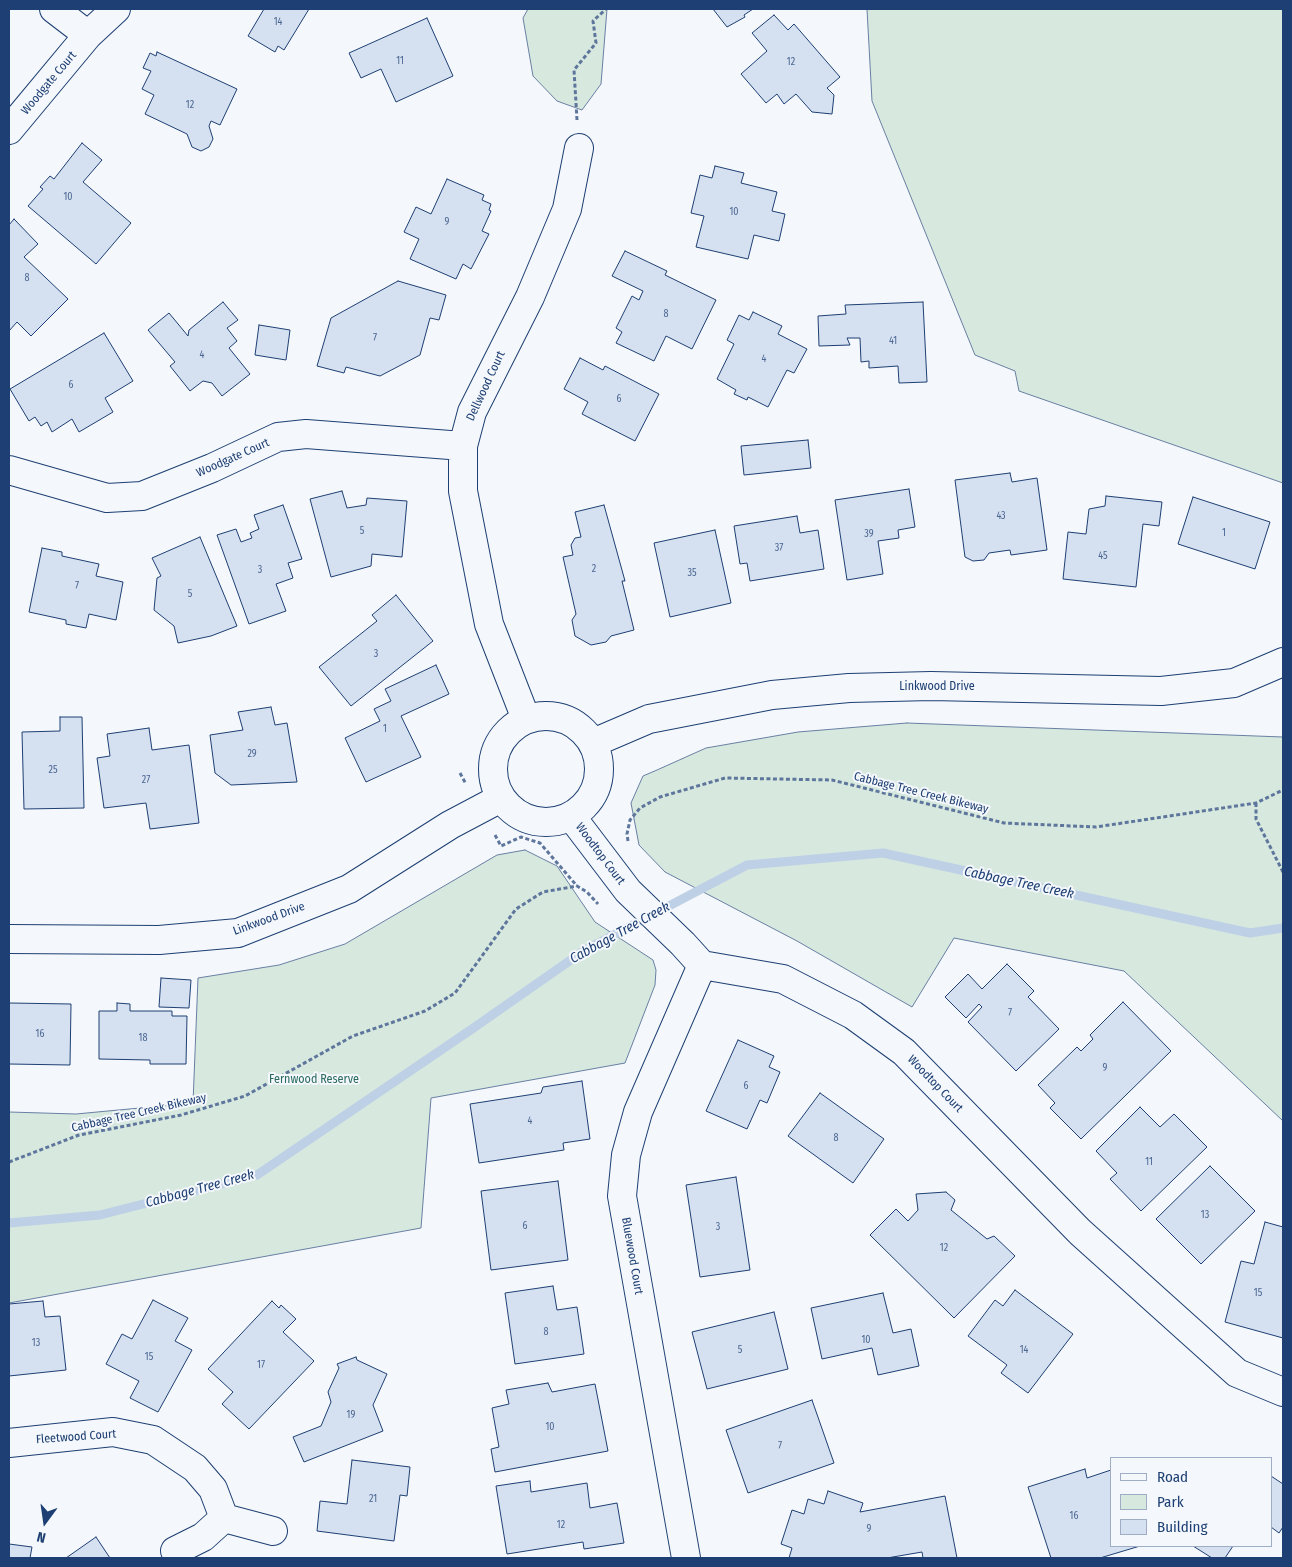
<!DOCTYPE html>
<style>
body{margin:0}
#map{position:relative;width:1292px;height:1567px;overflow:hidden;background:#f4f7fb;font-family:"Fira Sans Condensed",sans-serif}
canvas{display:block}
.frame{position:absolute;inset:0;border:10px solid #1d3f73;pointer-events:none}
.legend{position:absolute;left:1110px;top:1457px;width:162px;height:90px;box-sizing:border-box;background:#f4f7fb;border:1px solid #9eadc5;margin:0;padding:6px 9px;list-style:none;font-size:15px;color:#1d3f73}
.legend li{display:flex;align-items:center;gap:10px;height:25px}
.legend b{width:25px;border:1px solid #9eadc5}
.north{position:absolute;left:20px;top:1497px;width:50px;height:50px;-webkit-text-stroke:4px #f4f7fb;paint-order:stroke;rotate:194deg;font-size:14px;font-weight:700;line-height:20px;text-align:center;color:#1d3f73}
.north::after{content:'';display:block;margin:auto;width:18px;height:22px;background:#1d3f73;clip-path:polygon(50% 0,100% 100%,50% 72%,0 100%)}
</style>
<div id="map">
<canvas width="1292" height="1567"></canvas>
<div class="frame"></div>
<ul class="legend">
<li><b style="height:6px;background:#f4f7fb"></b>Road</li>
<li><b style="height:14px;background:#d7e8df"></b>Park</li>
<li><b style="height:14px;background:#d5e0f0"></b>Building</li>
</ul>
<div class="north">N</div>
</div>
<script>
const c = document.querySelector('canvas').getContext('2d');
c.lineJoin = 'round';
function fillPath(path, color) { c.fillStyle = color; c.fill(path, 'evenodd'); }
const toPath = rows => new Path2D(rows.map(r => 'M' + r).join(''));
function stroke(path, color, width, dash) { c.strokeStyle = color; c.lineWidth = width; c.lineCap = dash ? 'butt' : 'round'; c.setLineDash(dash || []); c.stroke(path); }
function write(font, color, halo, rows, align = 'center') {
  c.font = font + ' "Fira Sans Condensed",sans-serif'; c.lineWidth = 4; c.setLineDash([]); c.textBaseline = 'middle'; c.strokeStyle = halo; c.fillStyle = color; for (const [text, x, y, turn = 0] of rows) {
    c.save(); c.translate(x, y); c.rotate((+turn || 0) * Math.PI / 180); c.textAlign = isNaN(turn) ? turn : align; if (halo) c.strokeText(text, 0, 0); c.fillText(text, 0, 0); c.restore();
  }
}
const green = toPath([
 [528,9,607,9,601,84,582,110,557,101,533,76,523,18,528,9],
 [867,9,1283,9,1283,483,1019,391,1015,371,975,355,872,101,867,9],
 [907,723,1283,737,1283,1121,1124,971,954,938,912,1007,797,941,665,872,639,845,631,803,643,776,657,770,706,748,798,732,907,723],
 [525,850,557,866,595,922,653,960,656,970,655,985,625,1063,431,1098,421,1228,9,1303,9,1112,76,1114,193,1103,198,978,279,965,345,944,497,855,525,850]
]);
const stream = toPath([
 [9,1223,100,1215,257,1175,472,1029,585,950,747,865,883,853,1250,933,1283,928]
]);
const building = toPath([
 [264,9,309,9,284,50,278,46,275,52,248,36,264,9],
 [713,9,753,9,744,15,745,17,727,27,713,9],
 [774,15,788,30,794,24,840,77,827,88,834,95,832,114,812,112,796,94,784,104,777,94,766,103,741,74,767,51,752,33,774,15],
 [427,18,453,76,396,102,381,69,361,78,349,53,427,18],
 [157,52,237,89,220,125,211,121,209,126,213,139,209,147,201,151,192,147,187,134,145,114,154,95,142,89,151,71,143,68,150,53,156,56,157,52],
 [82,143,102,160,83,182,131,223,96,264,28,206,43,189,40,187,50,176,54,179,82,143],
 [715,166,744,173,741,183,777,192,772,211,785,214,779,241,754,235,748,259,696,247,704,216,691,213,700,175,712,178,715,166],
 [447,179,484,195,482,200,491,204,489,210,491,211,482,231,489,234,471,269,463,264,456,279,410,259,419,239,404,232,416,207,431,214,447,179],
 [14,219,38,244,24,257,68,299,31,336,17,322,9,331,9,225,14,219],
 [625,251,667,271,665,275,716,300,692,349,666,336,654,361,616,343,622,332,616,328,632,296,639,300,643,291,612,276,625,251],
 [398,281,446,295,439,320,430,318,420,355,380,376,346,367,344,373,317,366,331,318,398,281],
 [223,302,238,320,227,328,237,341,229,348,250,374,222,396,212,383,203,381,190,391,170,366,175,362,148,330,169,313,188,336,189,330,223,302],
 [923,302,927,382,899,383,898,366,869,368,869,361,861,362,860,338,847,338,850,345,819,346,818,316,846,314,845,305,923,302],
 [753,312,782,326,778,334,807,349,794,373,787,370,768,407,748,397,747,400,734,394,736,390,717,379,734,344,727,340,739,315,749,320,753,312],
 [259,325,290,330,286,360,255,355,259,325],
 [104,333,133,381,105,398,113,412,79,432,72,419,52,432,47,422,41,426,35,417,29,421,10,389,104,333],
 [580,358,603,370,605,366,659,394,635,441,582,414,588,402,564,389,580,358],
 [808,440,811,468,744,475,741,446,808,440],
 [1010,473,1012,482,1037,478,1047,550,1011,555,1010,550,989,553,984,560,973,561,965,557,955,480,1010,473],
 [909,489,915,527,898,530,899,538,878,541,883,574,847,580,835,500,909,489],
 [342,491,347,508,366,505,367,498,407,501,402,557,372,554,371,566,331,577,310,499,342,491],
 [1106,496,1162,502,1159,526,1143,524,1136,587,1063,579,1068,532,1086,534,1089,509,1105,506,1106,496],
 [1193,497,1270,522,1255,569,1178,544,1193,497],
 [283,505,302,559,288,563,293,578,276,584,286,611,249,624,217,535,236,529,241,542,252,538,250,533,259,529,254,515,283,505],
 [604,505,625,581,622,581,634,630,611,636,606,642,591,645,575,636,572,620,576,614,563,557,573,555,571,545,575,538,581,537,575,512,604,505],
 [797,516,800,533,818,530,824,569,750,581,747,563,740,564,734,526,797,516],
 [715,530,731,603,670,617,654,543,715,530],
 [200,537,237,626,211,636,178,643,174,626,154,610,157,578,161,576,152,558,200,537],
 [42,548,62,552,62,556,99,564,96,576,123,582,116,620,89,614,86,628,66,624,66,620,29,612,42,548],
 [396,595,433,641,351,706,319,667,377,621,372,615,396,595],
 [436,665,449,694,401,716,421,757,366,782,345,738,380,721,374,709,391,701,385,689,436,665],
 [271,707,275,725,287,723,297,782,231,785,215,773,210,735,243,730,238,712,271,707],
 [60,717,82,717,84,808,24,809,22,732,60,731,60,717],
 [149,728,152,750,189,745,199,823,150,829,146,803,104,808,97,758,110,756,107,734,149,728],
 [1007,964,1034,991,1028,997,1059,1029,1016,1071,968,1022,982,1007,979,1004,966,1018,945,997,968,974,982,989,1007,964],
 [161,978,191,980,189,1008,159,1007,161,978],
 [1123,1002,1171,1051,1081,1139,1050,1108,1055,1103,1038,1085,1077,1047,1081,1051,1093,1039,1090,1035,1123,1002],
 [9,1003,71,1004,70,1065,9,1064,9,1003],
 [117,1003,130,1004,130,1011,172,1011,172,1016,187,1016,186,1064,150,1064,150,1060,99,1059,99,1011,117,1011,117,1003],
 [738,1040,774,1056,769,1067,780,1072,767,1103,760,1100,747,1129,706,1111,738,1040],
 [582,1081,590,1139,563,1143,564,1150,479,1163,470,1104,541,1093,543,1087,582,1081],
 [820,1093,884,1139,853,1183,788,1136,820,1093],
 [1140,1107,1160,1127,1174,1114,1207,1147,1141,1211,1110,1179,1117,1173,1096,1151,1140,1107],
 [1210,1166,1255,1211,1201,1264,1156,1219,1210,1166],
 [736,1177,750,1270,700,1277,686,1185,736,1177],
 [558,1181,568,1260,491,1270,481,1191,558,1181],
 [946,1192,955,1200,951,1210,987,1239,994,1236,1015,1256,954,1318,870,1235,896,1209,908,1221,918,1210,916,1194,946,1192],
 [1265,1222,1283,1227,1283,1338,1225,1322,1241,1261,1254,1264,1265,1222],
 [553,1286,557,1310,577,1307,584,1354,515,1364,505,1293,553,1286],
 [1015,1290,1073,1334,1028,1393,1001,1373,1007,1365,968,1336,995,1300,1003,1306,1015,1290],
 [883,1293,893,1333,911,1329,919,1366,878,1375,872,1348,822,1359,811,1308,883,1293],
 [153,1300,188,1318,175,1341,192,1350,158,1412,130,1398,139,1381,106,1364,122,1334,132,1339,153,1300],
 [43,1301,45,1317,60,1316,66,1370,9,1376,9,1304,43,1301],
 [272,1301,279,1308,281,1305,296,1319,283,1332,314,1361,249,1429,222,1404,233,1392,208,1369,272,1301],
 [774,1312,788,1369,707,1389,692,1332,774,1312],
 [356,1357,357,1360,387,1374,373,1405,383,1431,304,1462,293,1437,321,1426,331,1402,328,1392,339,1368,337,1364,356,1357],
 [548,1383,552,1392,595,1384,608,1451,495,1472,491,1449,499,1447,492,1408,509,1404,506,1390,548,1383],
 [812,1400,834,1463,748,1493,726,1430,812,1400],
 [352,1460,410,1467,407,1496,400,1495,394,1541,317,1531,320,1501,347,1504,352,1460],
 [1085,1469,1087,1478,1111,1470,1111,1546,1140,1546,1100,1558,1051,1558,1028,1487,1085,1469],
 [1271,1476,1283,1484,1283,1527,1279,1533,1271,1527,1271,1476],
 [530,1481,531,1492,587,1483,590,1508,617,1503,624,1543,584,1549,583,1542,507,1554,496,1486,530,1481],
 [828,1491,863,1503,860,1512,945,1496,957,1558,923,1558,922,1552,887,1558,789,1558,792,1548,781,1544,792,1510,804,1514,808,1499,824,1504,828,1491],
 [96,1537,110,1558,66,1558,96,1537],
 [9,1544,32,1547,30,1558,9,1558,9,1544],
 [1193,1546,1233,1546,1225,1558,1212,1558,1193,1546]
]);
const path = toPath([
 [577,120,574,70,596,43,593,21,606,9],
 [460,773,466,784],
 [1256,803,1256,819,1283,872],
 [495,835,501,846,521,837,540,843,577,886],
 [628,841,627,834,630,820,640,808,660,797,725,778,832,780,1004,823,1096,827,1256,803,1283,790],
 [9,1162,79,1135,181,1115,245,1096,353,1036,425,1011,455,993,516,909,543,892,577,886,587,892,598,904]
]);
const minor = toPath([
 [54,9,88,35],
 [9,130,88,35,116,9],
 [9,470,107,498,142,496,212,468,278,437,306,434,463,446],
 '493 769a53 53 0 1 1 106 0a53 53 0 1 1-106 0Z',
 [526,719,489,624,463,491,463,446,472,412,530,297,567,209,579,148],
 [593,743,649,719,772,695,849,688,931,686,1161,691,1234,683,1283,662],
 [571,816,628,891,683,944,702,965,783,979,853,1015,904,1052,1080,1232,1237,1373,1283,1392],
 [9,939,159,940,238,933,349,889,450,825,501,798],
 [9,1443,113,1432,153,1440,195,1468,213,1489,224,1518],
 [175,1551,203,1537,224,1518,273,1531],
 [686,1558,622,1196,626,1155,638,1112,702,965]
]);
const numberNames = [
 ["14",278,22],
 ["11",400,61],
 ["12",791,62],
 ["12",190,105],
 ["10",68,197],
 ["10",734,212],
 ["9",447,222],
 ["8",27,278],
 ["8",666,314],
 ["7",375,338],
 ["41",893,341],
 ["4",202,355],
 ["4",764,359],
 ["6",71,385],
 ["6",619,399],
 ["43",1001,516],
 ["5",362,531],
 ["1",1224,533],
 ["39",869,534],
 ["37",779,548],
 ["45",1103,556],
 ["2",594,569],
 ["3",260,570],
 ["35",692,573],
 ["7",77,586],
 ["5",190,594],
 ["3",376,654],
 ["1",385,729],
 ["29",252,754],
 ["25",53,770],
 ["27",146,780],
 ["7",1010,1013],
 ["16",40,1034],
 ["18",143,1038],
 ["9",1105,1068],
 ["6",746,1086],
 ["4",530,1121],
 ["8",836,1138],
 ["11",1149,1162],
 ["13",1205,1215],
 ["6",525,1226],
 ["3",718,1227],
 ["12",944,1248],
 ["15",1258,1293],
 ["8",546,1332],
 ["10",866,1340],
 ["13",36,1343],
 ["5",740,1350],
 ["14",1024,1350],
 ["15",149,1357],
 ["17",261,1365],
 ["19",351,1415],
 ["10",550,1427],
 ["7",780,1446],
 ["21",373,1499],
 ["16",1074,1516],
 ["12",561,1525],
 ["9",869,1529]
];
const streetNames = [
 ["Woodgate Court",49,83,-50],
 ["Dellwood Court",486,386,-65],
 ["Woodgate Court",233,458,-24],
 ["Linkwood Drive",937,687],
 ["Cabbage Tree Creek Bikeway",921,793,14],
 ["Woodtop Court",600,854,53],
 ["Linkwood Drive",269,919,-20],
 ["Woodtop Court",935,1084,46],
 ["Cabbage Tree Creek Bikeway",139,1113,-13],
 ["Bluewood Court",632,1256,80],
 ["Fleetwood Court",76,1437,-4]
];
const parkNames = [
 ["Fernwood Reserve",314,1080]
];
const waterNames = [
 ["Cabbage Tree Creek",1019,883,12],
 ["Cabbage Tree Creek",620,933,-29],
 ["Cabbage Tree Creek",200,1189,-15]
];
fillPath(green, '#d7e8df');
stroke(green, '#687fa3', 1);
stroke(stream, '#bed0e5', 9);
fillPath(building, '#d5e0f0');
stroke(building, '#1d3f73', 1);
stroke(minor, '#1d3f73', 30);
stroke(path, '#5e769c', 3, [4, 2.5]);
stroke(minor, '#f4f7fb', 28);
write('10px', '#4b6792', null, numberNames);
write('12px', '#1d3f73', '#f4f7fb', streetNames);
write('12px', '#2c6c60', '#f4f7fb', parkNames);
write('italic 14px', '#1d3f73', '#f4f7fb', waterNames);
</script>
